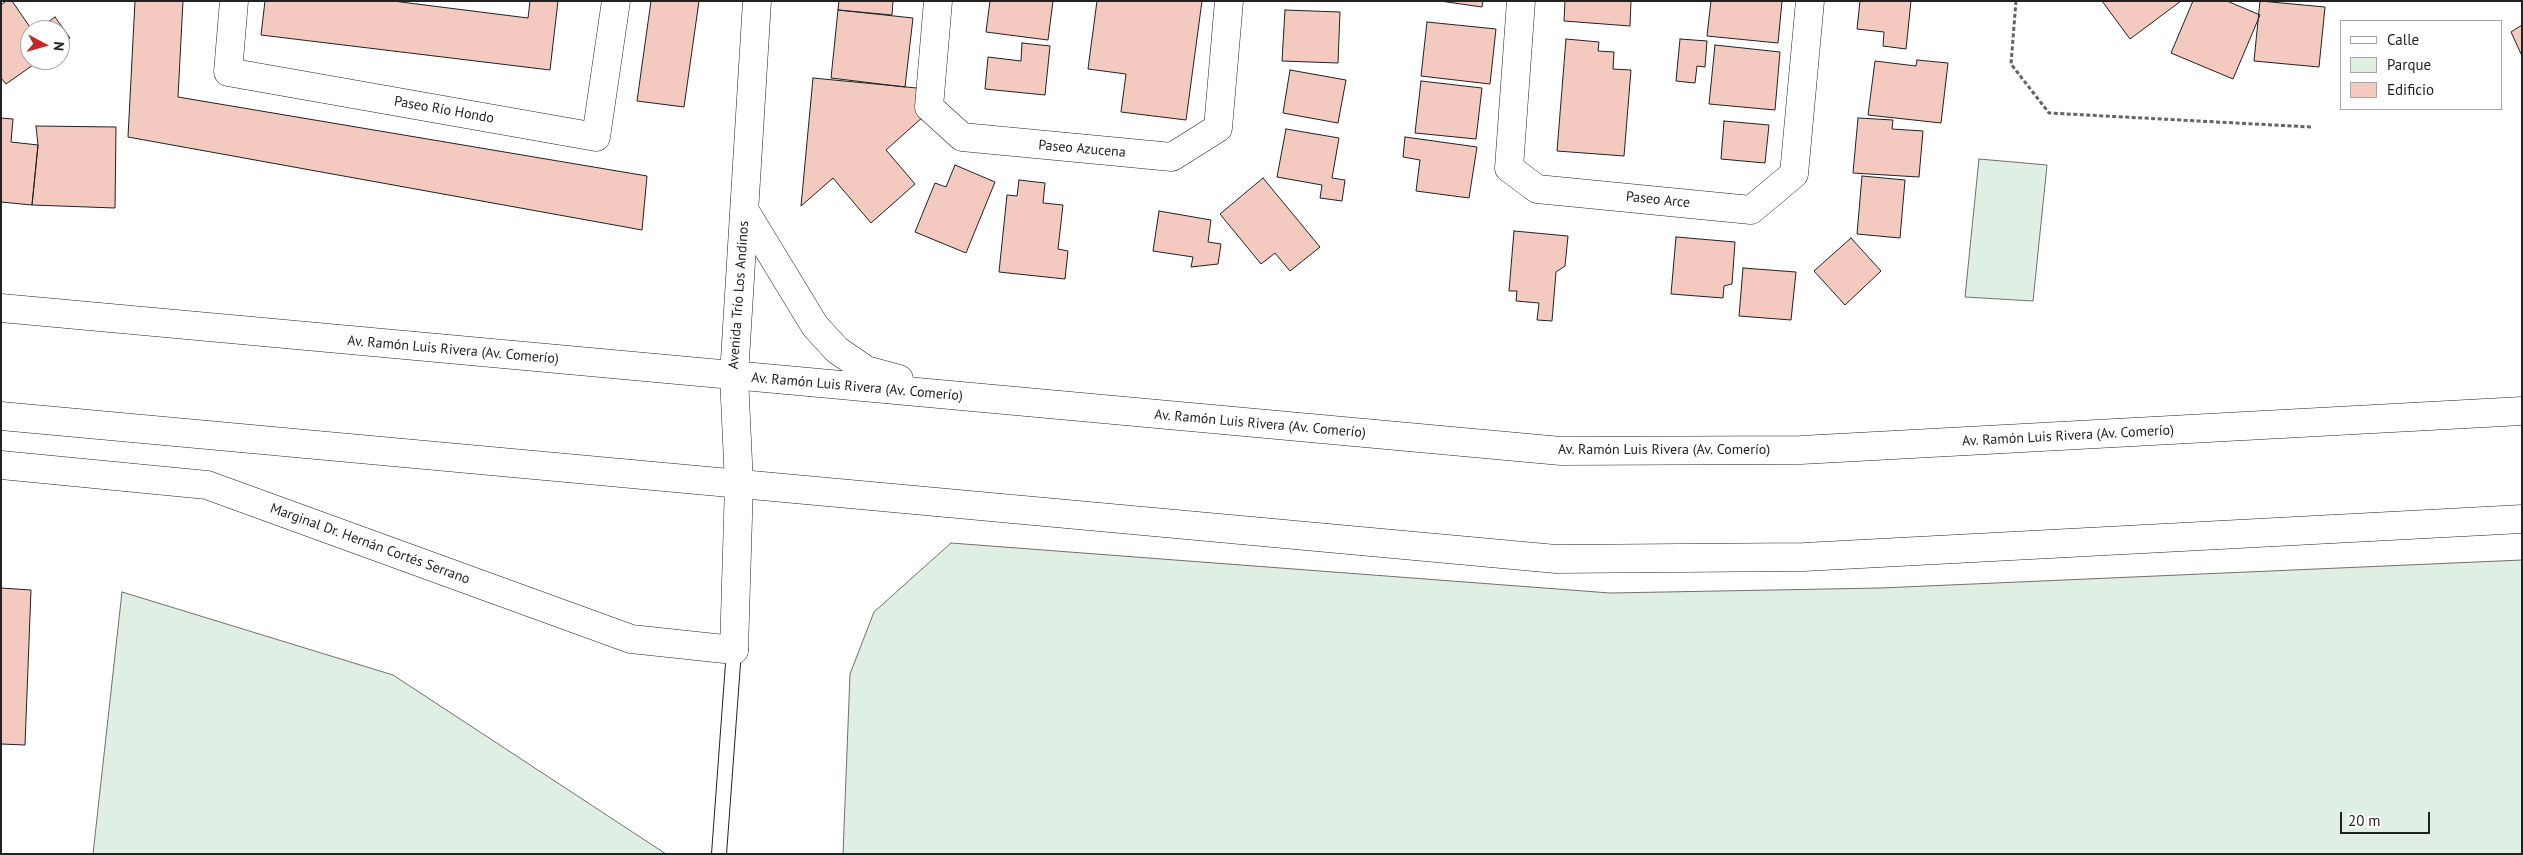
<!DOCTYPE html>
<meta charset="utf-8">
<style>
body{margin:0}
#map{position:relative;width:2523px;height:855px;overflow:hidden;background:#fff;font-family:"PT Sans",sans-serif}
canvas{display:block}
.frame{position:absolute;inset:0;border:2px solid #222;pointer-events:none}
.legend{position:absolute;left:2340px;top:20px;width:162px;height:90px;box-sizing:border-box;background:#fff;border:1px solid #a7a7a7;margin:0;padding:6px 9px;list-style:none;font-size:15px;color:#222}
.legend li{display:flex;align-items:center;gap:10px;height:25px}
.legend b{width:25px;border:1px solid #a7a7a7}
.north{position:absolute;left:20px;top:20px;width:50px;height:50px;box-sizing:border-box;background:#fff;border:1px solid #a7a7a7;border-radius:50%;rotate:96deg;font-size:14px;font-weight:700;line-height:20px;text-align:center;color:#222}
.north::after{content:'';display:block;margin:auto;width:18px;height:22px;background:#c62828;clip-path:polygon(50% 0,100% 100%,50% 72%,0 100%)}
.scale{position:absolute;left:2340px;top:812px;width:90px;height:22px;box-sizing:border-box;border:2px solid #222;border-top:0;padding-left:6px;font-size:15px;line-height:18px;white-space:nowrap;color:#222;-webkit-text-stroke:4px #fff;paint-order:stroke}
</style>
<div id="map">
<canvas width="2523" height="855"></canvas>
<div class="frame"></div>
<ul class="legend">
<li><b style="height:6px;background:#fff"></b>Calle</li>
<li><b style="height:14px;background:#e0efe3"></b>Parque</li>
<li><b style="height:14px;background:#f3c9c0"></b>Edificio</li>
</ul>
<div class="north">N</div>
<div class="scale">20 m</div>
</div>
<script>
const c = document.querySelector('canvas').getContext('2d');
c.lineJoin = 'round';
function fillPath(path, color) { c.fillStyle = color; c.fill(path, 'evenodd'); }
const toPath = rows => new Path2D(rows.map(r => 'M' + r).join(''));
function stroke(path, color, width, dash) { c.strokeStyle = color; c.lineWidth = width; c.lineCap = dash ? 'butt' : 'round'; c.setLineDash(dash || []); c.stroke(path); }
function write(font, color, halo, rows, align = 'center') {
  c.font = font + ' "PT Sans",sans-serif'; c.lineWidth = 4; c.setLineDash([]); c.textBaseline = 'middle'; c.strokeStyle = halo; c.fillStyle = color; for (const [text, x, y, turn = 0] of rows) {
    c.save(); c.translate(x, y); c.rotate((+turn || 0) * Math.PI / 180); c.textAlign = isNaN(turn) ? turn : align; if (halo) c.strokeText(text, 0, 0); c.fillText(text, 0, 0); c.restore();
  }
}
const green = toPath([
 [1979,159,2047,165,2033,301,1965,297,1979,159],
 [951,543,1610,593,1881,588,2522,560,2522,854,843,854,850,674,874,612,951,543],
 [122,592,393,675,666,854,93,854,122,592]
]);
const building = toPath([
 [6,1,12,1,32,30,30,30,30,60,40,60,6,84,1,78,1,5,6,1],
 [135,1,183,1,178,97,647,176,642,230,128,137,135,1],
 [265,1,393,1,528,18,530,1,558,1,550,70,261,35,265,1],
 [651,1,699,1,684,107,637,101,651,1],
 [839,1,893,1,892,15,838,10,839,1],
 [990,1,1053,1,1048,40,986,32,990,1],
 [1097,1,1202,1,1186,120,1121,112,1126,74,1088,69,1097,1],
 [1440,1,1483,1,1482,7,1440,1],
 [1565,1,1631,1,1630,26,1564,21,1565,1],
 [1711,1,1782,1,1778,43,1707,36,1711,1],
 [1860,1,1911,1,1906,49,1883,46,1884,32,1857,29,1860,1],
 [2102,1,2181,1,2130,39,2102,1],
 [2193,1,2227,1,2260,15,2233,79,2171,53,2193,1],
 [2260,1,2325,7,2319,67,2254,61,2260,1],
 [838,10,913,18,905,87,831,78,838,10],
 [1285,10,1340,12,1338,63,1282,61,1285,10],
 [55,17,70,38,60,46,60,30,37,30,55,17],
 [1427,22,1496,29,1490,84,1421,76,1427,22],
 [2522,25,2522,56,2511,32,2522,25],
 [1566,39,1599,42,1598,51,1614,52,1613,69,1631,70,1624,156,1557,151,1566,39],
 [1680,39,1707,41,1705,67,1697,66,1695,83,1676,81,1680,39],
 [1022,43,1050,46,1045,95,985,89,988,57,1021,61,1022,43],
 [1715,45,1780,52,1775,110,1709,104,1715,45],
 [1917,60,1948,63,1941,123,1868,115,1875,61,1916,66,1917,60],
 [1290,70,1346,80,1338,123,1283,113,1290,70],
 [813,78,917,88,924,116,886,150,915,184,871,223,833,178,801,206,813,78],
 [1421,81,1482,88,1476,139,1415,133,1421,81],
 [1,118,13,119,11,142,38,145,32,205,1,202,1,118],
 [1858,118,1893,120,1892,129,1923,131,1919,177,1853,173,1858,118],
 [1724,121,1769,125,1765,163,1721,159,1724,121],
 [36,126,116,127,115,208,32,205,38,145,36,126],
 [1286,129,1339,138,1332,178,1345,180,1342,201,1320,198,1322,185,1277,177,1286,129],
 [1405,137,1477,147,1469,198,1416,191,1420,160,1403,157,1405,137],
 [955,165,995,182,966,253,915,232,935,183,946,187,955,165],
 [1862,176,1905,180,1900,238,1857,234,1862,176],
 [1263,178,1320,247,1290,271,1275,253,1261,264,1220,214,1263,178],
 [1019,180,1045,183,1043,203,1063,205,1058,249,1068,251,1065,279,999,272,1007,195,1017,196,1019,180],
 [1159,211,1211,220,1208,242,1221,244,1218,264,1191,267,1193,257,1153,251,1159,211],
 [1514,231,1568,236,1565,266,1556,272,1552,321,1537,320,1539,303,1516,301,1517,291,1509,291,1514,231],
 [1676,237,1735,242,1732,284,1724,286,1723,298,1671,294,1676,237],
 [1851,238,1881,271,1845,305,1814,271,1851,238],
 [1743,268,1796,272,1791,320,1739,316,1743,268],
 [1,588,31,590,25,745,1,744,1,588]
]);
const path = toPath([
 [2016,1,2011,64,2049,113,2311,127]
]);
const lane = toPath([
 [719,854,734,650]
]);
const street = toPath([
 [234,1,228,72,596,137,616,1],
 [938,1,929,107,962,137,1172,157,1218,128,1229,1],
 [1521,1,1509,168,1537,189,1751,210,1794,174,1810,1],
 [1,465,207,485,631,639,734,650]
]);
const secondary = toPath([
 [734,650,739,484,734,376,757,1]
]);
const primary = toPath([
 [745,211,815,326,837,350,866,370,899,379],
 [1,308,1561,451,1801,450,2522,411],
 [1,416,1556,559,1804,557,2522,519]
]);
const streetNames = [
 ["Paseo Río Hondo",444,110,10],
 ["Paseo Azucena",1082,149,5],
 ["Paseo Arce",1658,200,6],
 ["Avenida Trío Los Andinos",739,295,-86],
 ["Av. Ramón Luis Rivera (Av. Comerío)",453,350,5],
 ["Av. Ramón Luis Rivera (Av. Comerío)",857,387,5],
 ["Av. Ramón Luis Rivera (Av. Comerío)",1260,424,5],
 ["Av. Ramón Luis Rivera (Av. Comerío)",2068,436,-3],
 ["Av. Ramón Luis Rivera (Av. Comerío)",1664,450],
 ["Marginal Dr. Hernán Cortés Serrano",370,544,20]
];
fillPath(green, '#e0efe3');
stroke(green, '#6f6f6f', 1);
fillPath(building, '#f3c9c0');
stroke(building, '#222', 1);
stroke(lane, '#222', 16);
stroke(street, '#222', 29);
stroke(secondary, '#222', 29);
stroke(primary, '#222', 29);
stroke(path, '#646464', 3, [4, 2.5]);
stroke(lane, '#fff', 14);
stroke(street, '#fff', 28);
stroke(secondary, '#fff', 28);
stroke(primary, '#fff', 28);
write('14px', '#222', '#fff', streetNames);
</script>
